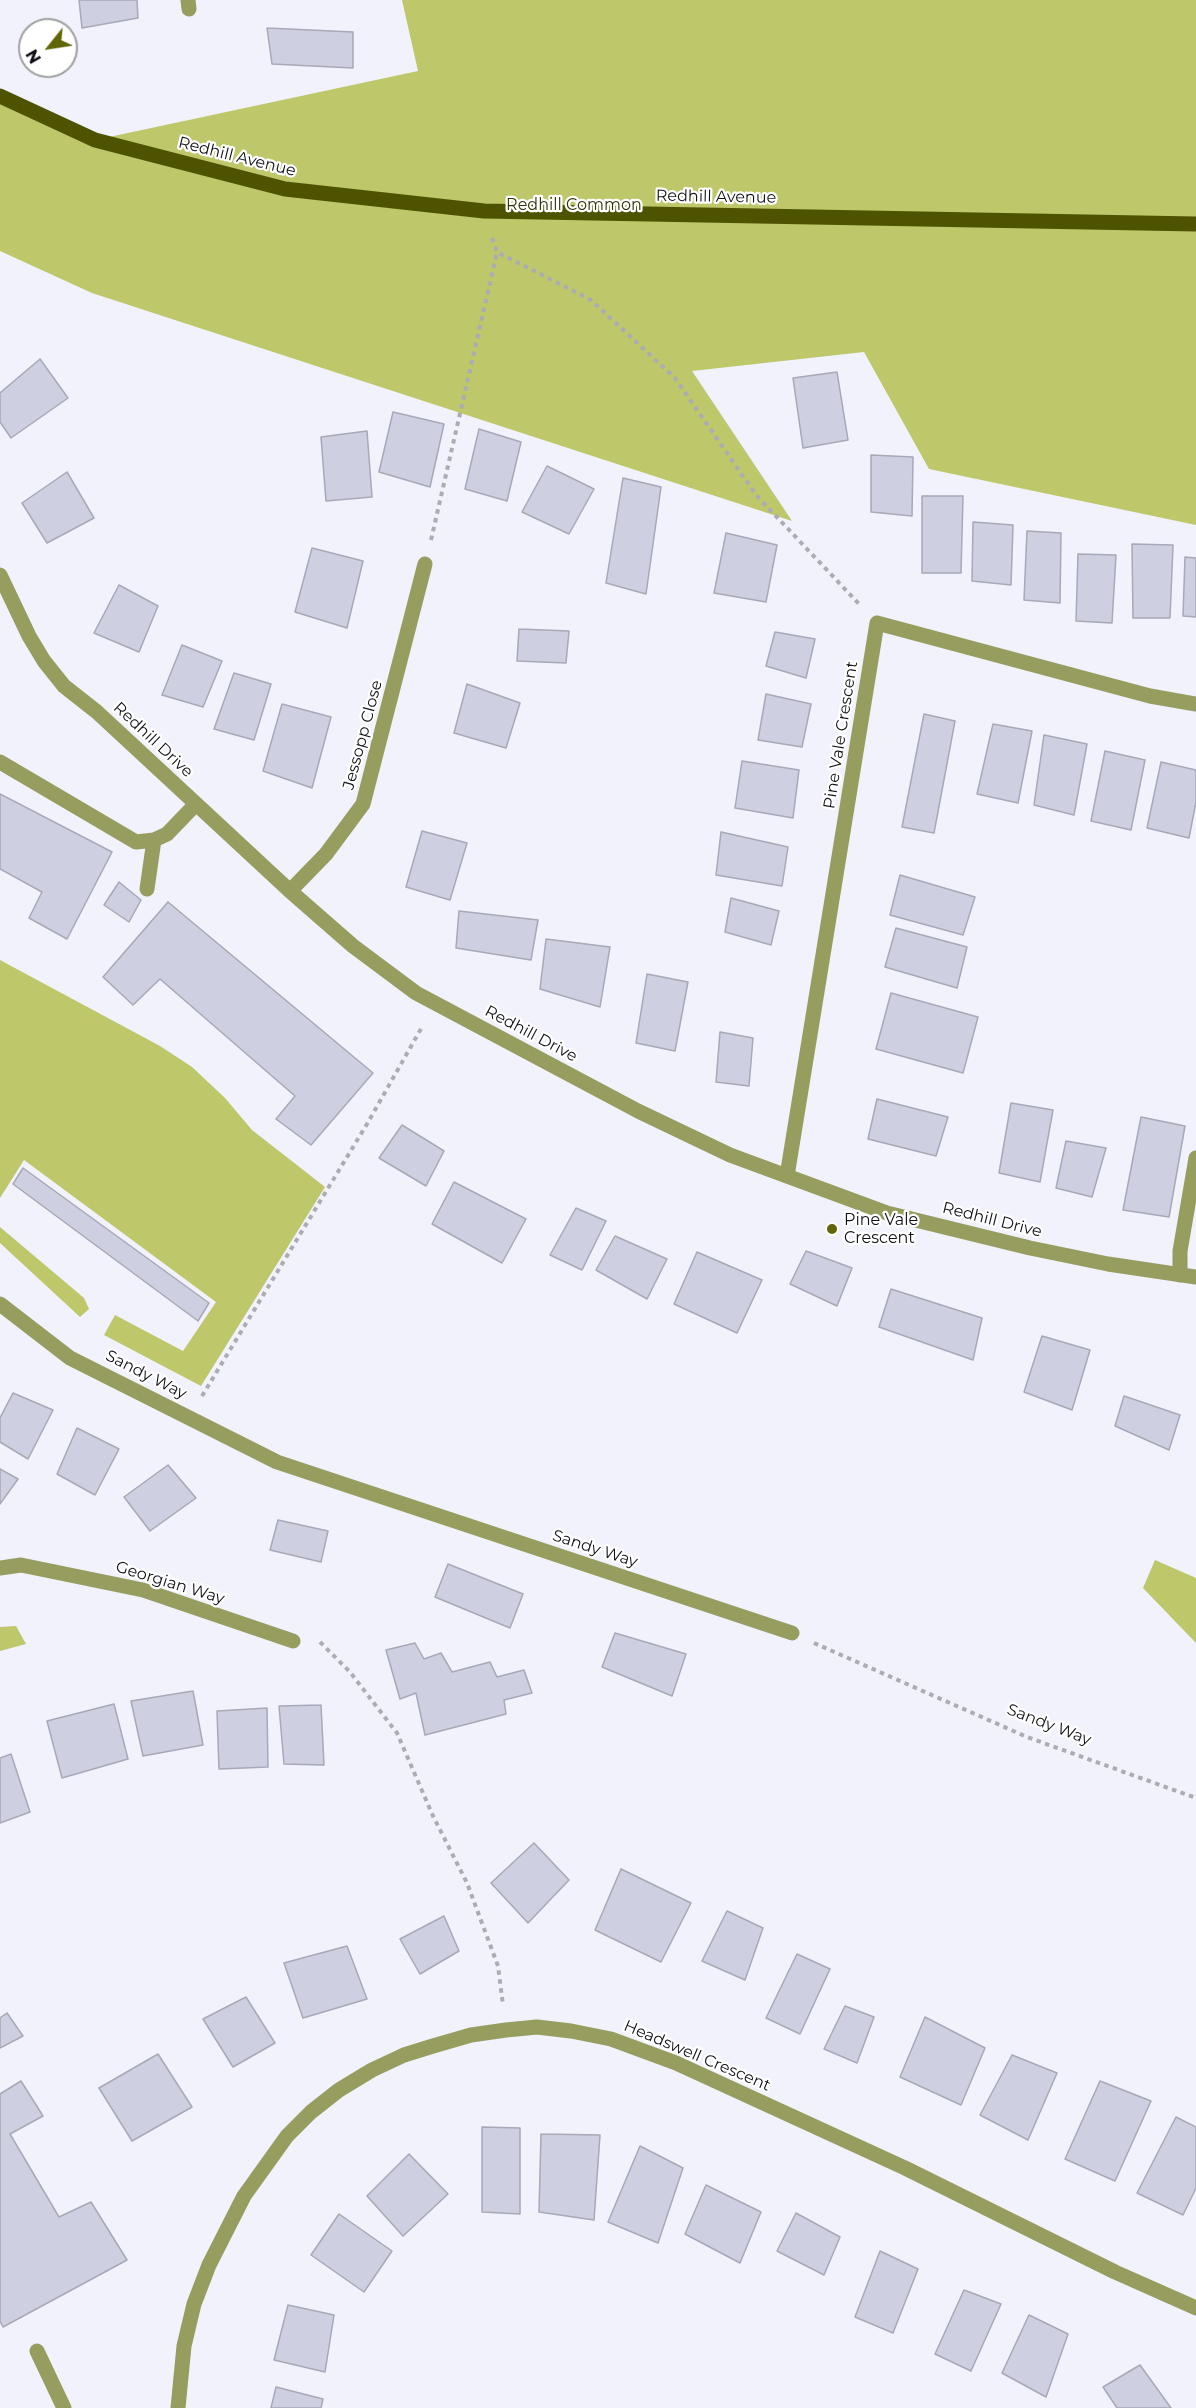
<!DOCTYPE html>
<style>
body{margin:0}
#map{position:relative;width:1196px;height:2408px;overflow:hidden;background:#f1f2fc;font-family:Montserrat,sans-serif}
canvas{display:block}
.north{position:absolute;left:18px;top:18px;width:60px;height:60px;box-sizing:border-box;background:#fff;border:2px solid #9fa0a2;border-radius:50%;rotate:240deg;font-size:16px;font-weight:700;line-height:24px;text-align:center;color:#101116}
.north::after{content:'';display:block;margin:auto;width:21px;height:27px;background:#606605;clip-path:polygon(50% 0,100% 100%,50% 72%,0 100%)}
</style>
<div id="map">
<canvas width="1196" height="2408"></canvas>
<div class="north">N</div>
</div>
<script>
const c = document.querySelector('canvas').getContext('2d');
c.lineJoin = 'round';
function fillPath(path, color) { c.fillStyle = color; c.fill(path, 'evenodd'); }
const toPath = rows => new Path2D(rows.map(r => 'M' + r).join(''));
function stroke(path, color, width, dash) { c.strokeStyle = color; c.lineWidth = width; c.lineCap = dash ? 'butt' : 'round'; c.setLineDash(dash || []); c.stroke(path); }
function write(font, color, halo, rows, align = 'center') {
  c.font = font + ' Montserrat,sans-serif'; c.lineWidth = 4.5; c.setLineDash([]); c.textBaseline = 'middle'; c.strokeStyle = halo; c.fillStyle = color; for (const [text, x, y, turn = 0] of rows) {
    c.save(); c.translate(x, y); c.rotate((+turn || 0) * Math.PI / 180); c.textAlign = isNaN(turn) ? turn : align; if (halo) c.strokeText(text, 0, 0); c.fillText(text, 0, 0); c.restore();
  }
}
const green = toPath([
 [402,0,1196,0,1196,525,929,469,864,352,692,371,792,521,92,293,0,251,0,96,95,140,418,71],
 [0,960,160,1046,192,1067,225,1098,252,1130,325,1187,201,1386,104,1335,115,1315,183,1351,216,1302,24,1160,0,1198],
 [0,1227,84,1298,89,1309,80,1317,0,1243],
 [1155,1560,1196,1578,1196,1643,1143,1588],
 [16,1626,26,1644,0,1651,0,1627]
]);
const building = toPath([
 [79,0,137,0,138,18,82,28,79,0],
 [267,28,353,32,353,68,272,64,267,28],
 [40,359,68,398,11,438,0,422,0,393,40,359],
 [837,372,848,440,803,448,793,378,837,372],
 [393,412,444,424,430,487,379,472,393,412],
 [479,429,521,442,507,501,465,489,479,429],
 [367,431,372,497,326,501,321,437,367,431],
 [871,455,913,457,912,516,871,512,871,455],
 [547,466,594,489,569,534,522,512,547,466],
 [67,472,94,518,47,543,22,503,67,472],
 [623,478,661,487,646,594,606,583,623,478],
 [922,496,963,496,961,573,922,573,922,496],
 [973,522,1013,525,1011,585,972,581,973,522],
 [1027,531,1061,533,1060,603,1024,600,1027,531],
 [726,533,777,545,766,602,714,593,726,533],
 [1132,544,1173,545,1170,618,1133,618,1132,544],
 [312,548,363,561,347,628,295,612,312,548],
 [1078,554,1116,555,1112,623,1076,621,1078,554],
 [1185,557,1196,558,1196,617,1183,616,1185,557],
 [119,585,158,606,139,652,94,633,119,585],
 [519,629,569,631,566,663,517,661,519,629],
 [775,632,815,639,806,678,766,666,775,632],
 [182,645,222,661,203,707,162,695,182,645],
 [234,673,271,684,254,740,214,729,234,673],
 [467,684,520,703,506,748,454,733,467,684],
 [766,694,811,704,802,747,758,740,766,694],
 [282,704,331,717,312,788,263,771,282,704],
 [924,714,955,721,934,833,902,827,924,714],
 [993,724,1032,731,1018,803,977,794,993,724],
 [1044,735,1087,744,1074,815,1034,805,1044,735],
 [1105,751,1145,760,1131,830,1091,821,1105,751],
 [742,761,799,770,793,818,735,808,742,761],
 [1161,762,1196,770,1196,802,1189,838,1147,828,1161,762],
 [0,794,112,852,67,939,29,918,42,892,0,869,0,794],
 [422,831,467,843,450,900,406,887,422,831],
 [721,832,788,847,782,886,716,875,721,832],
 [900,875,975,897,963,935,890,915,900,875],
 [119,882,141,900,129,922,104,905,119,882],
 [731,898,779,911,771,945,725,932,731,898],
 [168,902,373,1073,311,1145,276,1119,295,1096,160,979,133,1005,103,977,168,902],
 [459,911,538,920,531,960,456,948,459,911],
 [896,928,967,947,957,988,885,967,896,928],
 [546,939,610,947,600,1007,540,989,546,939],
 [647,974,688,982,675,1051,636,1043,647,974],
 [891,993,978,1017,963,1073,876,1049,891,993],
 [720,1032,753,1038,749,1086,716,1082,720,1032],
 [877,1099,948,1117,936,1156,868,1139,877,1099],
 [1011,1103,1053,1110,1040,1182,999,1173,1011,1103],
 [1141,1117,1185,1126,1169,1217,1123,1210,1141,1117],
 [402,1125,444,1151,426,1186,379,1158,402,1125],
 [1066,1141,1106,1148,1092,1197,1056,1188,1066,1141],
 [23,1168,209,1303,198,1321,13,1184,23,1168],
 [454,1182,526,1219,502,1263,432,1224,454,1182],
 [576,1208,606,1221,582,1270,550,1255,576,1208],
 [615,1236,667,1259,647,1299,596,1270,615,1236],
 [806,1251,852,1268,837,1306,790,1284,806,1251],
 [697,1252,762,1280,737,1333,674,1304,697,1252],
 [891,1289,982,1318,973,1360,879,1327,891,1289],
 [1042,1336,1090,1350,1072,1410,1024,1392,1042,1336],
 [13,1393,53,1410,28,1459,0,1442,0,1418,13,1393],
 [1124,1396,1180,1415,1169,1450,1115,1426,1124,1396],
 [77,1428,119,1449,95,1495,57,1474,77,1428],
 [168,1465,196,1498,150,1531,124,1497,168,1465],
 [0,1469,18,1479,0,1504,0,1469],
 [278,1520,328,1531,321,1562,270,1550,278,1520],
 [448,1564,523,1594,510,1628,435,1597,448,1564],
 [615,1633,686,1654,672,1696,602,1667,615,1633],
 [415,1643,424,1659,441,1653,452,1672,490,1662,497,1677,524,1670,532,1693,504,1700,506,1714,425,1735,416,1693,400,1699,386,1650,415,1643],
 [193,1691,203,1745,143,1756,131,1701,193,1691],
 [114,1704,128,1759,62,1778,47,1721,114,1704],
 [321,1705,324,1765,284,1764,279,1706,321,1705],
 [267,1708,268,1767,219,1769,217,1711,267,1708],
 [11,1754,30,1812,0,1823,0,1758,11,1754],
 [534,1843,569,1880,528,1923,491,1883,534,1843],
 [621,1869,691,1903,661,1962,595,1930,621,1869],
 [727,1911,763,1928,745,1980,702,1961,727,1911],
 [444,1916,459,1951,420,1974,400,1939,444,1916],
 [347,1946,367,1999,303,2018,284,1963,347,1946],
 [797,1954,830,1969,800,2034,766,2018,797,1954],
 [246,1997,275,2043,233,2067,203,2019,246,1997],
 [845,2006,874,2017,857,2063,824,2049,845,2006],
 [7,2013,23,2036,0,2048,0,2018,7,2013],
 [925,2017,985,2048,961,2105,900,2077,925,2017],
 [158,2054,192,2107,132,2141,99,2088,158,2054],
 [1012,2055,1057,2073,1028,2140,980,2115,1012,2055],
 [21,2081,43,2116,10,2134,59,2217,91,2202,127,2260,3,2327,0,2321,0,2094,21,2081],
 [1100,2081,1151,2101,1115,2181,1065,2159,1100,2081],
 [1176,2117,1196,2127,1196,2188,1183,2215,1137,2193,1176,2117],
 [482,2127,520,2128,520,2214,482,2212,482,2127],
 [541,2134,600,2135,594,2220,539,2212,541,2134],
 [640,2146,683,2168,658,2243,608,2222,640,2146],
 [409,2154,448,2194,403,2236,367,2196,409,2154],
 [706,2185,761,2212,740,2263,685,2234,706,2185],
 [796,2213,840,2237,824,2275,777,2251,796,2213],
 [339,2214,392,2251,364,2292,311,2255,339,2214],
 [880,2251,918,2269,893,2333,855,2317,880,2251],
 [964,2290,1001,2304,971,2371,935,2354,964,2290],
 [288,2305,334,2315,325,2372,274,2360,288,2305],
 [1029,2315,1068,2334,1046,2397,1002,2373,1029,2315],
 [1140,2365,1171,2408,1117,2408,1103,2387,1140,2365],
 [276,2387,323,2399,321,2408,271,2408,276,2387]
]);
const path = toPath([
 [492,238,497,252,591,300,675,378,756,495,860,605],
 [431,540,497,252],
 [202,1396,367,1124,422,1027],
 [320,1642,350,1672,397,1733,433,1816,467,1883,498,1966,503,2005],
 [814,1643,1027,1737,1196,1798]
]);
const lane = toPath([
 [0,762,136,842,154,840,167,834,196,804],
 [147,889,154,840],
 [1180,1275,1180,1251,1196,1158],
 [37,2351,64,2408]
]);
const street = toPath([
 [188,0,189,9],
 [0,575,29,636,44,661,64,686,97,712,290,891,353,946,416,993,638,1111,730,1155,887,1213,1030,1248,1108,1264,1196,1277],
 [290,891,326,854,363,804,425,564],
 [787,1176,877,623,1150,696,1196,704],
 [0,1304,70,1358,277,1462,792,1633],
 [0,1568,21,1565,143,1590,293,1641],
 [178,2408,184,2346,194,2304,209,2265,244,2196,287,2136,311,2112,339,2090,372,2070,404,2055,433,2046,471,2035,506,2030,537,2027,571,2031,611,2039,676,2063,905,2168,1115,2272,1196,2308]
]);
const primary = toPath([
 [0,96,95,140,285,189,484,211,1196,224]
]);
const markers = [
 [832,1229,6,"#606605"]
];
const streetNames = [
 ["Redhill Avenue",237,157,14],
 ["Redhill Avenue",716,197,1],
 ["Jessopp Close",363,735,-75],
 ["Pine Vale Crescent",841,735,-81],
 ["Redhill Drive",153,740,43],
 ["Redhill Drive",531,1034,28],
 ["Redhill Drive",992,1220,14],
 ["Sandy Way",146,1375,27],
 ["Sandy Way",595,1549,18],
 ["Georgian Way",170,1583,17],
 ["Sandy Way",1049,1725,21],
 ["Headswell Crescent",697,2056,23]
];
const parkNames = [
 ["Redhill Common",574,205]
];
const poiNames = [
 ["Pine Vale",844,1220],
 ["Crescent",844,1238]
];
fillPath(green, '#bec76a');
fillPath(building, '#ced0e1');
stroke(building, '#a7a8b8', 1.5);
stroke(path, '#abacb4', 4, [4.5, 4.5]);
stroke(lane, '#969d5f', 15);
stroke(street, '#969d5f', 15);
stroke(primary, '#4e5300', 15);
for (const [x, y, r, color] of markers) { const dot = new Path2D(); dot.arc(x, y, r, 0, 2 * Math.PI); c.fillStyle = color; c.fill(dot); stroke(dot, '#fff', 2); }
write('16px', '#101116', '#fff', streetNames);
write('16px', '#323509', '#fff', parkNames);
write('16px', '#101116', '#fff', poiNames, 'left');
</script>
